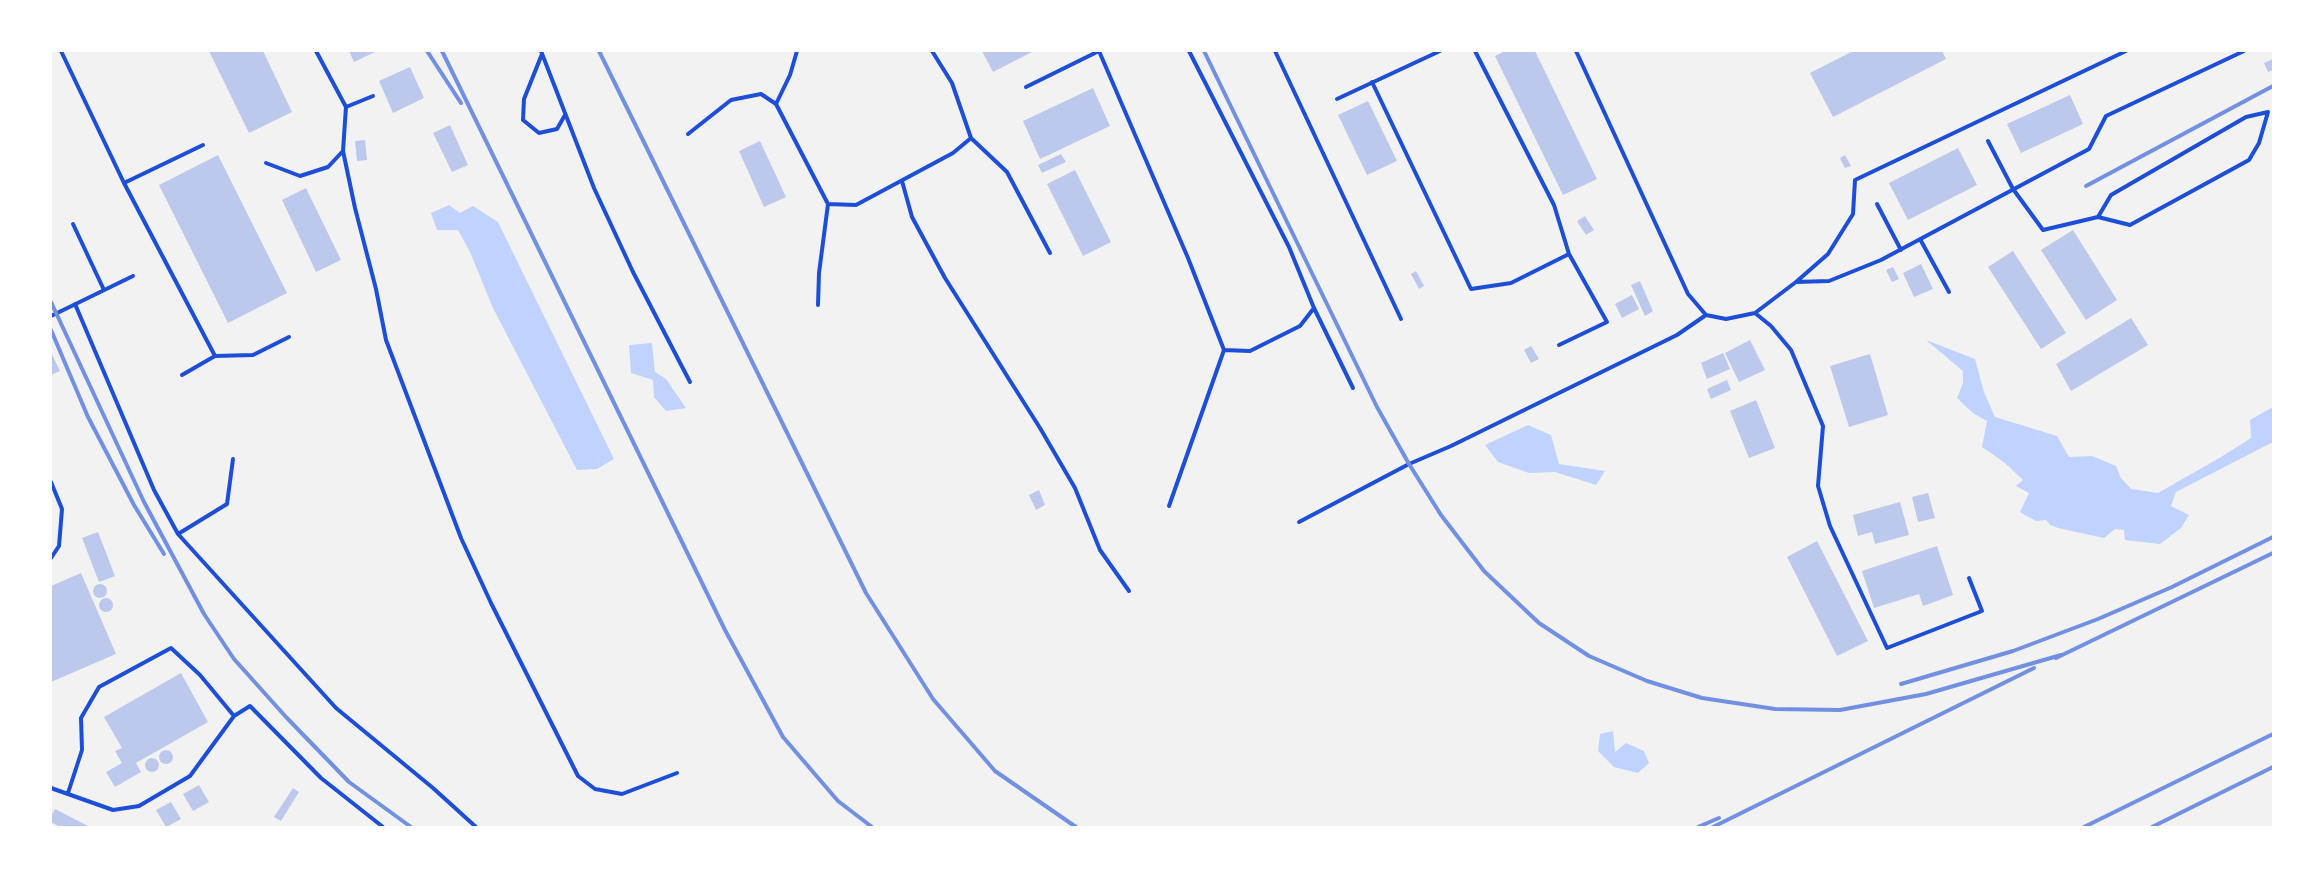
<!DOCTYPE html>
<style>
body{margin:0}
#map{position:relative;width:2324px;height:878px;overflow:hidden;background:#f2f2f2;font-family:"Source Sans 3",sans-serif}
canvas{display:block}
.frame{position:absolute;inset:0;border:52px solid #fff;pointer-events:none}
</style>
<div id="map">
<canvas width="2324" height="878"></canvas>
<div class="frame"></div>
</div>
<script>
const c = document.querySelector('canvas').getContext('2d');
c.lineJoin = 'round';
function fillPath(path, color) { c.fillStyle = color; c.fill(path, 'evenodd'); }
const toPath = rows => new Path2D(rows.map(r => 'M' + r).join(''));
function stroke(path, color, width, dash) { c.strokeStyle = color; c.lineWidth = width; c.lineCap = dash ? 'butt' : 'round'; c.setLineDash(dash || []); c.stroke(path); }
const water = toPath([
 [449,205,460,213,473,206,498,222,614,459,597,469,577,470,493,308,470,252,458,230,437,230,431,213],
 [1926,340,1975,359,1984,392,1995,417,2057,436,2069,457,2092,456,2116,466,2121,478,2131,489,2158,493,2221,457,2251,438,2250,420,2273,407,2273,442,2176,492,2171,506,2189,515,2181,528,2160,544,2125,540,2124,530,2115,529,2104,538,2058,528,2050,525,2046,520,2036,521,2020,512,2029,493,2016,486,2023,480,2005,463,1982,447,1987,421,1973,413,1957,398,1963,383,1963,371],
 [652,343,655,372,666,379,686,408,666,411,654,397,653,380,631,373,629,345],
 [1528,425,1551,435,1559,464,1605,471,1596,485,1555,472,1529,473,1498,462,1485,445],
 [1613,731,1615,752,1626,743,1644,751,1649,763,1638,773,1614,767,1598,751,1600,734]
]);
const building = toPath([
 [209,51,263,51,292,112,249,133],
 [349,51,377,51,354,62],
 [982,51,1034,51,993,72],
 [1505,51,1535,51,1597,179,1563,195,1495,56],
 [1853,51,1942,51,1946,59,1833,117,1810,73],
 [2273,59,2273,70,2268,72,2264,63],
 [410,67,424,98,393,113,379,81],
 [1093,88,1110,126,1040,159,1023,121],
 [2070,95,2083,124,2021,153,2007,124],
 [1368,101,1397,161,1367,175,1338,115],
 [450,125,468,165,452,172,433,133],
 [365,140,367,160,357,161,355,141],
 [760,141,786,197,764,207,739,151],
 [1958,148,1977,185,1908,220,1889,183],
 [1061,154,1066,162,1042,173,1038,165],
 [218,155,287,293,228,323,159,185],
 [1845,155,1851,166,1845,168,1840,158],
 [1075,170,1111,242,1083,256,1047,184],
 [306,188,341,260,316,272,282,200],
 [1585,216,1594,230,1586,235,1577,221],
 [2073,230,2117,300,2086,320,2041,250],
 [2013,251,2066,333,2041,349,1988,267],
 [1921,264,1933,289,1914,297,1903,273],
 [1893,267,1899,279,1892,282,1886,270],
 [1416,271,1424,286,1419,289,1411,274],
 [1640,281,1653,311,1645,316,1631,285],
 [1632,295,1639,309,1622,318,1615,304],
 [2131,318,2148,345,2071,391,2056,364],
 [1750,340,1765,370,1739,382,1725,353],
 [1531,346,1539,359,1531,363,1524,350],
 [51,352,60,371,51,375],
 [1723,353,1730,369,1707,379,1701,363],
 [1870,354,1888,415,1849,427,1830,366],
 [1727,380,1731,390,1711,399,1707,389],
 [1756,400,1775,448,1749,458,1730,411],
 [1039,490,1045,505,1036,510,1029,495],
 [1928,493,1935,518,1918,522,1912,497],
 [1900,502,1909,535,1875,544,1872,532,1858,536,1853,515],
 [98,532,115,576,99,582,82,538],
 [1817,541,1868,641,1837,656,1787,557],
 [1937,546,1953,595,1923,606,1919,594,1874,608,1862,571],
 [81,573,116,654,51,682,51,586],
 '93 591a7 7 0 1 1 14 0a7 7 0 1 1-14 0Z',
 '99 605a7 7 0 1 1 14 0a7 7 0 1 1-14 0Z',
 [181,673,208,722,136,763,141,772,115,787,106,772,122,763,115,751,122,748,104,717],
 '159 757a7 7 0 1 1 14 0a7 7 0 1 1-14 0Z',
 '145 765a7 7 0 1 1 14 0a7 7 0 1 1-14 0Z',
 [199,785,209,802,193,811,183,794],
 [293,788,299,792,281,821,274,817],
 [171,802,181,819,166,827,156,810],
 [55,809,90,827,60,827,51,822,51,816]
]);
const service = toPath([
 [61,51,124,183,215,356],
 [316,51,346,107,343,151,355,208,376,289,386,340,461,538,491,603,578,776,595,789,622,794,677,773],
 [541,51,594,188,633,272,690,382],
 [797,51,790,75,776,104,828,204,856,205,953,153,971,138],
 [932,51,952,83,971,138,1007,172,1050,253],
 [1099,51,1188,258,1224,350,1250,351,1300,326,1314,308],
 [1189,51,1289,247,1314,308,1353,388],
 [1275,51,1401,319],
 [1475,51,1554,205,1569,254,1607,322,1559,345],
 [1576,51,1688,294,1706,315,1726,319,1755,313,1796,282,1828,254,1853,214,1855,180,2126,51],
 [542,54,524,99,523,120,539,133,557,129,565,115],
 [1372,82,1471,289,1511,283,1569,254],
 [1026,87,1099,51],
 [1337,99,1440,51],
 [346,107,373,96],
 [688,134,731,100,761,94,776,104],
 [1988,141,2013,189,2043,230,2098,217,2130,225,2249,160,2259,143,2268,112,2246,117,2111,195,2098,217],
 [266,163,300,176,328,167,343,151],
 [902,181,912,217,945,278,1040,428,1075,488,1100,550,1129,591],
 [124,183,203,145],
 [1877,204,1901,250],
 [73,224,104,290],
 [1920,239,1949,292],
 [1796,282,1829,281,1881,260,2089,149,2106,116,2244,51],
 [75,304,154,490,178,534,336,708,433,788,476,827],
 [818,305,819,273,828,204],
 [1755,313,1771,326,1791,350,1823,426,1818,486,1830,526,1887,648,1982,611,1969,578],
 [51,316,133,276],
 [182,375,215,356,253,355,289,337],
 [51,482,62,509,59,546,51,558],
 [1169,506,1224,350],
 [1299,522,1409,464,1451,446,1677,335,1706,315],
 [178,534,227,504,233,459],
 [51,788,113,810,139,806,190,776,234,716,250,706,321,778,383,827],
 [68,793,82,750,81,718,99,687,171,648,200,675,234,716]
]);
const rail = toPath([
 [427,51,461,103],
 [442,51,725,630,783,737,838,801,872,827],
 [599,51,866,593,933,699,995,771,1076,827],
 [1204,51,1377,407,1409,464,1441,515,1484,571,1539,623,1589,656,1647,681,1702,698,1775,709,1840,710,1926,694,2061,655],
 [2086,186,2273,86],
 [51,302,144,502,204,614,234,659,286,717,349,782,411,827],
 [51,330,88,417,134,505,164,554],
 [2056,658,2273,553],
 [1901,684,2013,651,2098,619,2172,587,2273,537],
 [1698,827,1719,818],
 [1713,827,2034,668],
 [2084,827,2273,734],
 [2152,827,2273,767]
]);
fillPath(water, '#bfd3fe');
fillPath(building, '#bdc9ec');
stroke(service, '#1d4ed8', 4);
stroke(rail, '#7290e2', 4);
</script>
